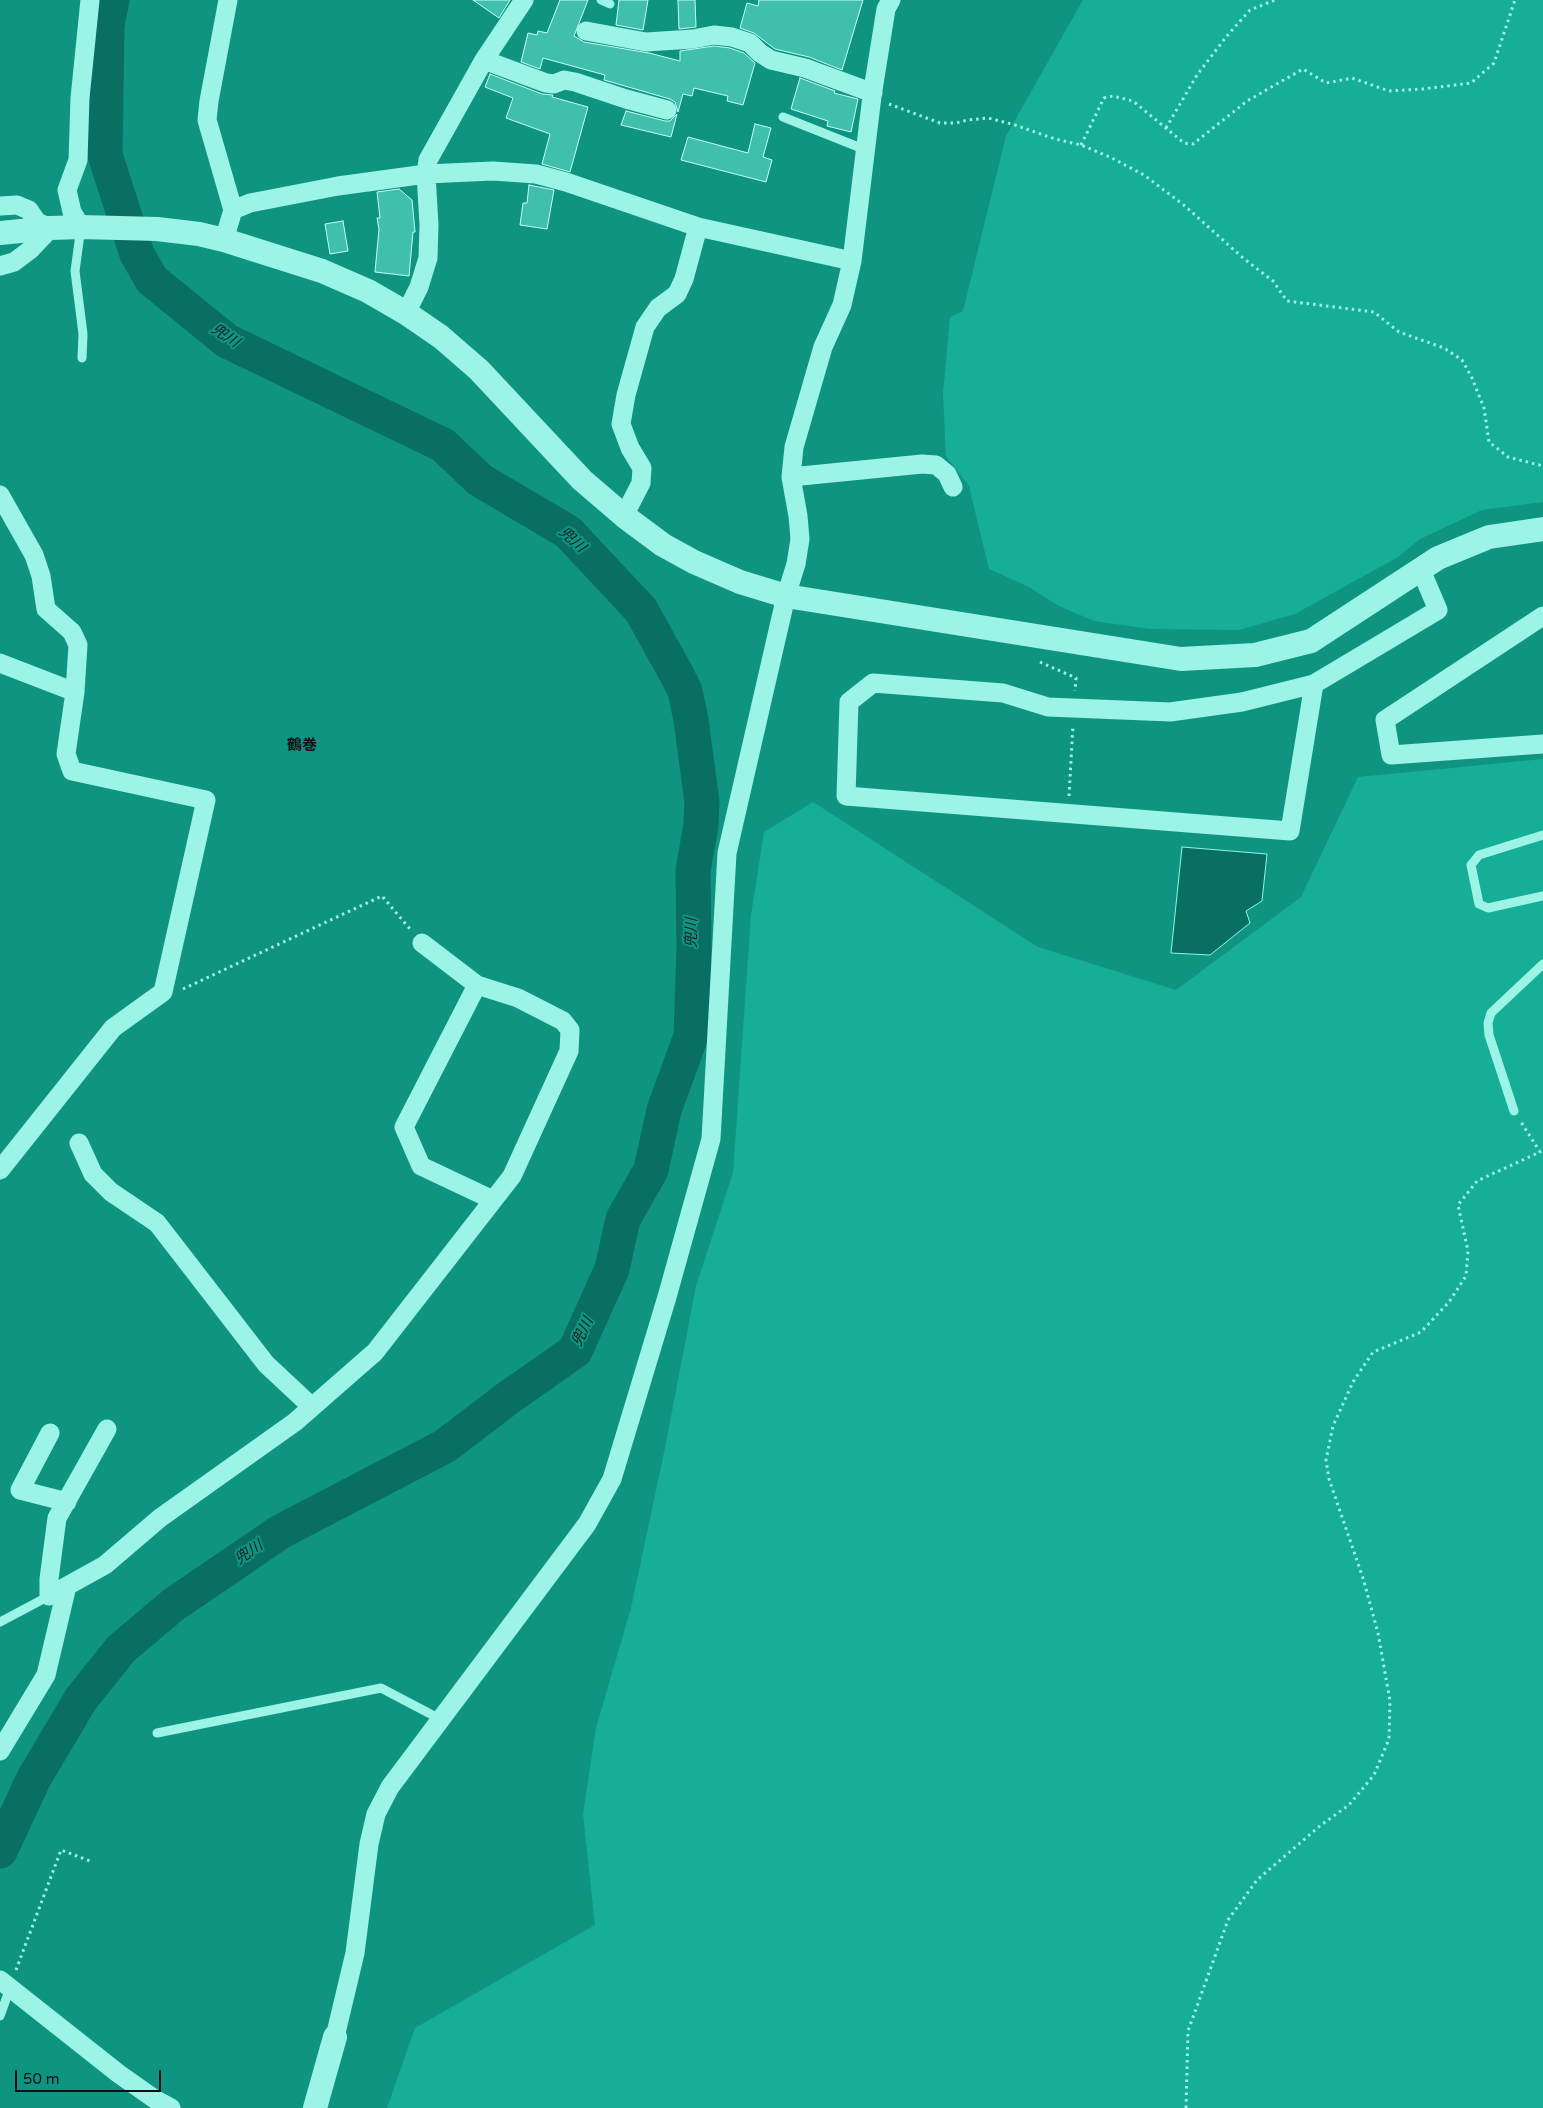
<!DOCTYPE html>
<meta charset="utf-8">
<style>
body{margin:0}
#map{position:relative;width:1543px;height:2108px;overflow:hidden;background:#0f9482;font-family:"Varela Round",sans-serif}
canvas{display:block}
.scale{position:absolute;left:15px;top:2070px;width:146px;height:22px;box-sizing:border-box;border:2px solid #111;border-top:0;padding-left:6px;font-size:15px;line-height:18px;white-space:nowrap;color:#111;-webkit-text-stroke:4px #0f9482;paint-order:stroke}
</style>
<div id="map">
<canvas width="1543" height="2108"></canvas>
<div class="scale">50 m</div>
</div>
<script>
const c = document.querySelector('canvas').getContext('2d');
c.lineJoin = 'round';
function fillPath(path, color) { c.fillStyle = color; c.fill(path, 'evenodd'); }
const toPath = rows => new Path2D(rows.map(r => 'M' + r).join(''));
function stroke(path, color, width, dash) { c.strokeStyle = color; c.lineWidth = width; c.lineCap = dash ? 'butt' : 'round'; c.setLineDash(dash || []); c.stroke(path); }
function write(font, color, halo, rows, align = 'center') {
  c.font = font + ' "Varela Round","Noto Sans JP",sans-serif'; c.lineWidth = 4; c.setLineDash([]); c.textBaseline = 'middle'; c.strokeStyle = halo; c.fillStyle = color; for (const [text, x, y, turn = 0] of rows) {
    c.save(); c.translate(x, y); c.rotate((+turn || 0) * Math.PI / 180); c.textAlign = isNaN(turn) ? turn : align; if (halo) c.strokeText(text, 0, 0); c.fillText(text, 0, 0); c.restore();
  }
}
const green = toPath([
 [1083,0,1543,0,1543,502,1482,510,1420,539,1398,557,1295,614,1239,630,1150,629,1094,621,1059,606,1029,587,989,569,969,486,946,456,943,394,950,317,963,311,1006,136],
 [1543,759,1543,2108,387,2108,415,2028,595,1925,583,1814,596,1728,631,1608,665,1448,696,1286,733,1173,751,915,764,832,813,802,1038,947,1176,990,1301,897,1358,777]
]);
const water = toPath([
 [1182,847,1267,854,1262,901,1246,911,1250,923,1210,955,1171,953,1182,847]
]);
const river = toPath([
 [0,1851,34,1778,81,1699,121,1649,173,1605,280,1532,445,1446,508,1398,575,1351,612,1269,623,1219,651,1170,664,1110,691,1036,694,949,693,870,701,825,702,802,691,720,685,691,677,675,641,610,568,532,480,480,443,445,227,341,152,280,137,254,105,155,107,25,112,0]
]);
const building = toPath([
 [473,0,510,0,499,18,473,0],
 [560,0,588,0,574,36,584,42,649,53,680,61,680,51,714,46,730,48,744,53,755,63,743,105,727,101,728,96,694,88,692,96,683,94,678,112,675,102,670,99,604,80,605,75,543,58,540,69,521,62,528,33,537,35,538,31,547,33,560,0],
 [619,0,648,0,643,30,616,25,619,0],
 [678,0,695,0,696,27,679,29,678,0],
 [759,0,863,0,842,70,809,57,775,49,754,33,740,28,747,3,758,6,759,0],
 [490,74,542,94,553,95,552,97,588,107,570,172,542,164,550,134,506,118,513,98,485,87,490,74],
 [800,78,835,91,834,93,858,99,851,132,827,126,828,121,791,109,800,78],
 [626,111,665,121,670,121,677,114,671,137,621,125,626,111],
 [755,124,771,128,763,157,772,160,766,182,681,160,688,137,748,153,755,124],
 [529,185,554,190,547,229,520,225,523,203,527,203,529,185],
 [399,189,412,200,415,232,413,232,409,276,375,272,379,229,377,218,380,218,377,192,399,189],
 [343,221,348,251,330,254,325,224,343,221]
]);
const path = toPath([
 [889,104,940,123,956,123,968,120,988,118,1015,125,1055,139,1081,145,1110,157,1144,175,1185,206,1243,258,1273,281,1287,301,1374,312,1399,332,1444,348,1462,360,1472,378,1484,408,1489,442,1508,457,1543,466],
 [1166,128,1197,75,1226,37,1250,10,1275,0],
 [1081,145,1104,98,1113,96,1133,101,1184,143,1193,144,1247,101,1303,69,1326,83,1352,78,1389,91,1423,89,1471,83,1494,63,1515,0],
 [1040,662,1076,678,1075,691],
 [1069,796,1073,725],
 [183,989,382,896,410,929],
 [16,1970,61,1850,90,1861],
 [1186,2108,1188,2031,1228,1920,1257,1880,1321,1825,1349,1805,1374,1775,1389,1739,1390,1701,1378,1633,1363,1578,1329,1479,1326,1460,1333,1426,1353,1382,1373,1352,1421,1332,1449,1302,1466,1276,1468,1251,1458,1205,1477,1181,1540,1152,1521,1122]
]);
const service = toPath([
 [601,0,610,4],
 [783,117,866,150],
 [81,227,75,271,83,334,82,358],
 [1543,835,1479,855,1471,865,1479,904,1488,908,1543,896],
 [1514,1111,1489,1035,1488,1023,1491,1013,1543,964],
 [0,1622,49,1596],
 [157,1733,381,1688,440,1719],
 [0,2016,10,1988]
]);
const minor = toPath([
 [586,31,646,42,693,39,714,35,732,37,750,43,760,53,771,60,805,68,873,93],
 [484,60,546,83,554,84,564,80,575,82,626,99,667,110],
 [0,206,17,205,29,210,37,222,51,228,30,250,14,262,0,266],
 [233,210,250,203,338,186,426,174,493,171,536,174,566,182,698,227,852,261],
 [81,227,72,212,67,190,78,160,80,98,90,0],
 [224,240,233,210,207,120,209,101,228,0],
 [406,313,419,287,428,258,429,225,426,174,428,160,484,60,524,0],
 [791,477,922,464,936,465,947,474,953,487],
 [0,495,34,555,41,576,46,609,72,632,78,645,75,692,0,663],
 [624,516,641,483,642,468,630,448,621,424,626,395,645,327,658,308,677,294,684,279,698,227],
 [1543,616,1385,720,1391,755,1543,744],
 [873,683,1003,693,1048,707,1170,712,1242,702,1314,684,1290,831,846,796,849,702,873,683],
 [1314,684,1438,610,1421,570],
 [477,985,404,1127,421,1166,493,1200],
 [79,1143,93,1174,111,1192,157,1223,266,1364,312,1407],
 [0,1170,113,1028,163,992,206,800,72,771,66,754,75,692],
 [107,1429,57,1518,49,1579,49,1596,105,1565,160,1518,295,1422,375,1352,512,1176,569,1051,570,1030,563,1021,518,998,477,985,422,943],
 [50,1433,20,1490,67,1502],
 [0,1751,46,1675,67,1586],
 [0,1980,119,2074,156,2100,171,2108],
 [335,2037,355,1953,369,1844,376,1814,390,1787,587,1524,612,1479,667,1297,711,1139,727,853,786,596,796,564,800,539,798,516,791,477,794,447,823,347,842,305,852,261,872,96,886,9,891,0]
]);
const tertiary = toPath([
 [0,233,51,228,81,227,157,229,199,234,224,240,322,271,368,291,406,313,441,337,479,370,582,480,624,516,663,545,694,562,740,582,786,596,1181,659,1255,655,1311,641,1438,558,1489,537,1543,529],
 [315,2108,335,2037]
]);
const waterNames = [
 ["兜川",225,336,34],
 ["兜川",572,540,42],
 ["兜川",692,933,-89],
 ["兜川",583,1332,-64],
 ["兜川",249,1553,-34]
];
const neighbourhoodNames = [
 ["鶴巻",302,746]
];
fillPath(green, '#17ae98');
fillPath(water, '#096f62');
stroke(water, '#8ef7e6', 1);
stroke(river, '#096f62', 35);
fillPath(building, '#41bfad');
stroke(building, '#c4fef5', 1);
stroke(path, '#9cf4e7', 3, [2.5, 4]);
stroke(service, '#9cf4e7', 9);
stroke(minor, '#9cf4e7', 19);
stroke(tertiary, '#9cf4e7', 24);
write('italic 15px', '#191d1c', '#0f9482', waterNames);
write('bold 15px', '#111', '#0f9482', neighbourhoodNames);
</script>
